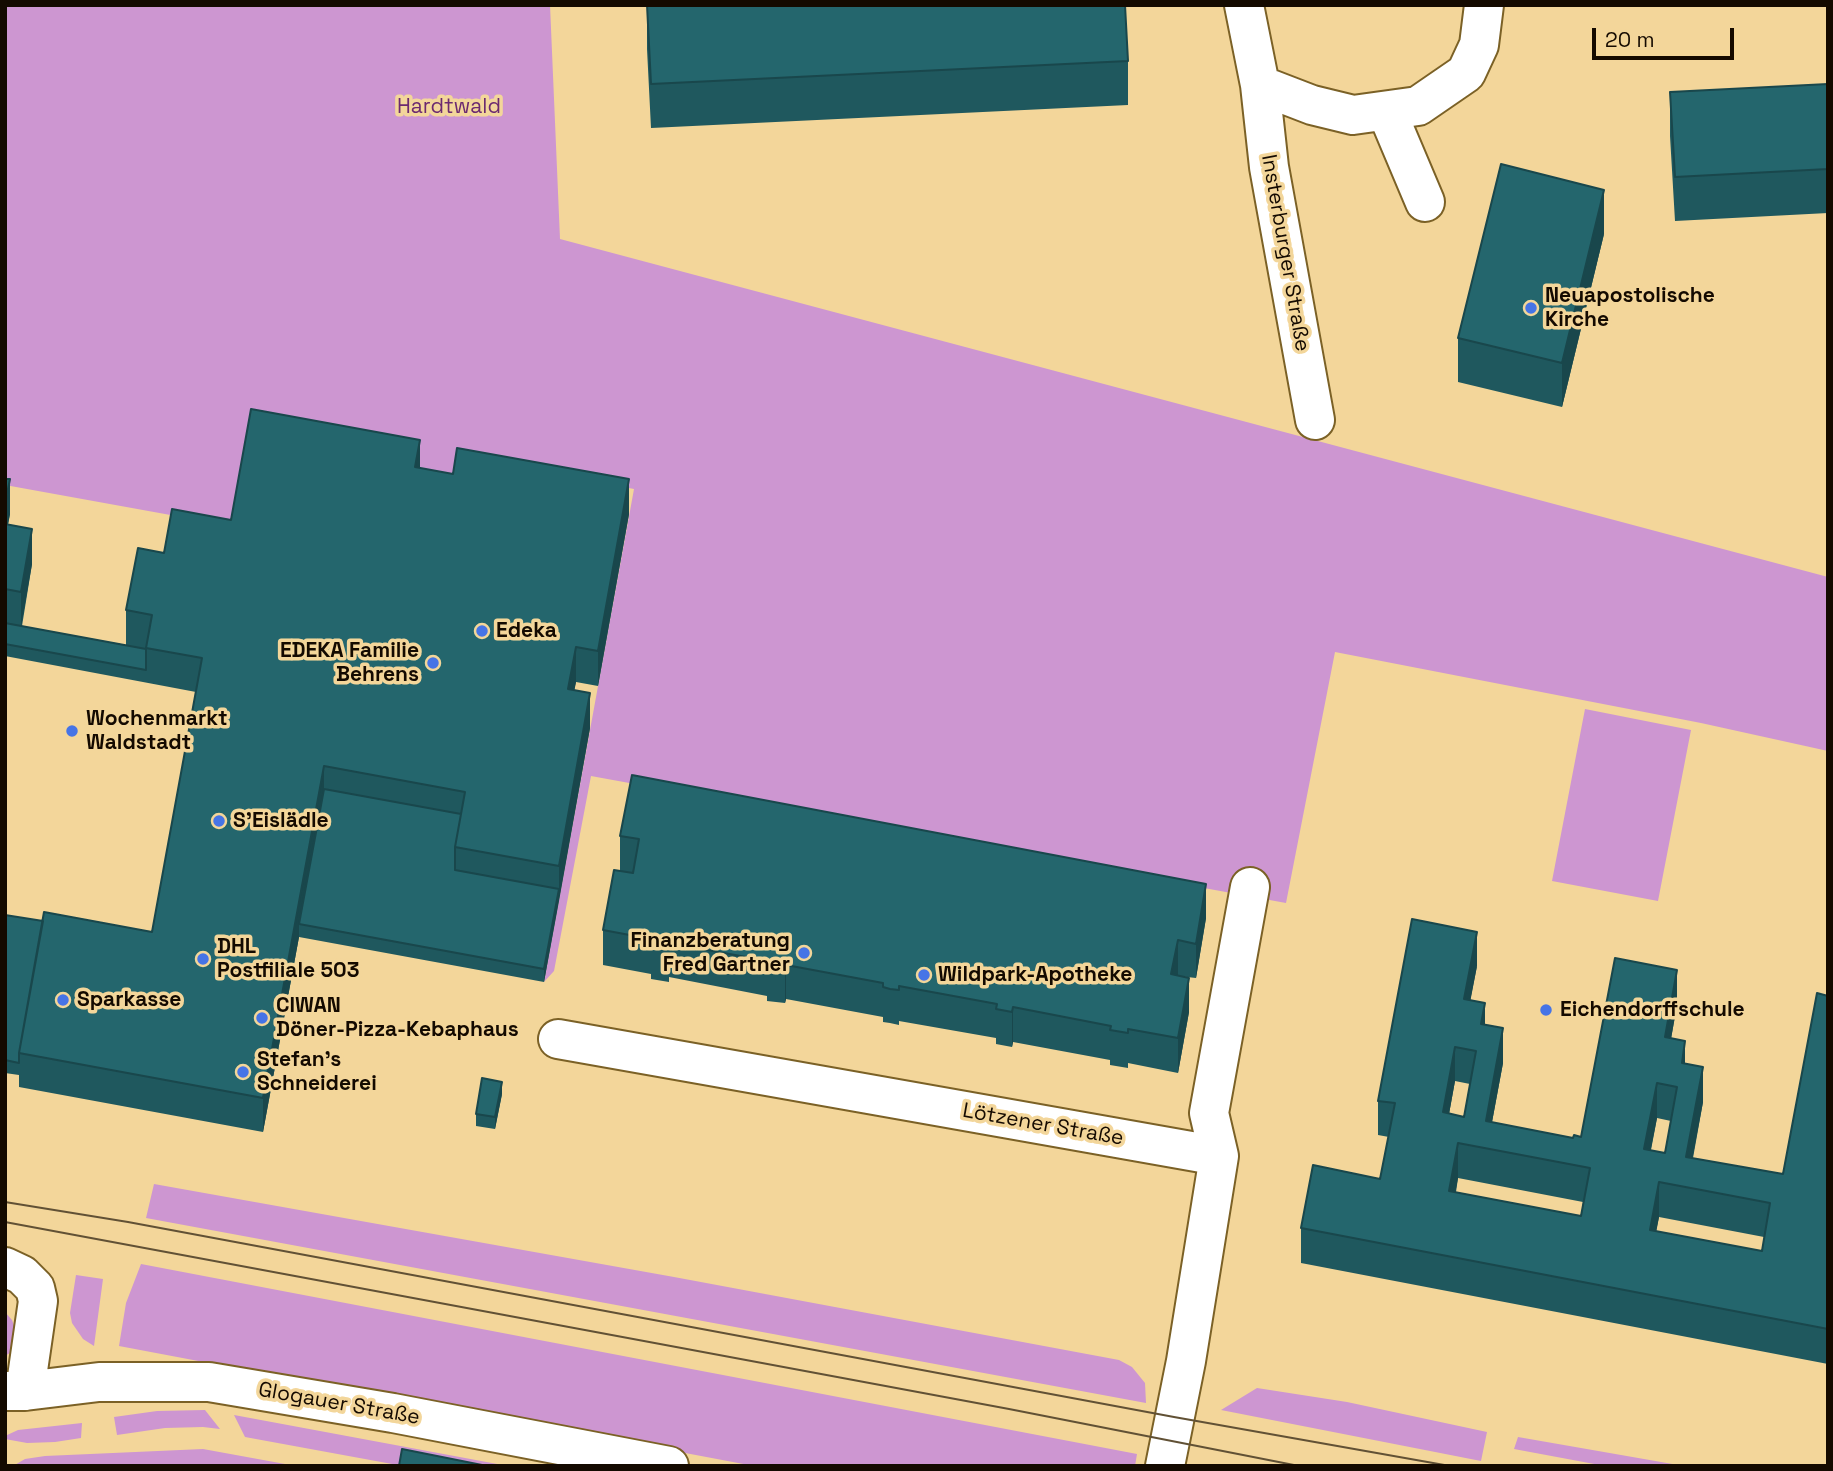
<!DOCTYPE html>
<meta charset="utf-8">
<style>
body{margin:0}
#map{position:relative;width:1833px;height:1471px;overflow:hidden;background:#f3d69a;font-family:"Space Grotesk",sans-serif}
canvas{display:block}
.frame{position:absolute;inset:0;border:7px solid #140a00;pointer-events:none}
.scale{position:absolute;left:1592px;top:28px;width:142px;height:32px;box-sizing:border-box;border:4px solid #140a00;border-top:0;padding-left:9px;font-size:21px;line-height:24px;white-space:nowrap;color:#140a00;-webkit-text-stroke:5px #f3d69a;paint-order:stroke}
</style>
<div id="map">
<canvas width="1833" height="1471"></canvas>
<div class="frame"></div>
<div class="scale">20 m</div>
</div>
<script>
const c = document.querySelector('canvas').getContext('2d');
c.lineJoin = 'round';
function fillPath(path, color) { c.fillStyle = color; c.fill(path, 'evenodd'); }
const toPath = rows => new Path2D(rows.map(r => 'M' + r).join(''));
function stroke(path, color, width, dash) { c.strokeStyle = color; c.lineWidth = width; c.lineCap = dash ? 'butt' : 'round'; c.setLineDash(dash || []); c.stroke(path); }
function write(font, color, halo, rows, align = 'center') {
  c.font = font + ' "Space Grotesk",sans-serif'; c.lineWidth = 7; c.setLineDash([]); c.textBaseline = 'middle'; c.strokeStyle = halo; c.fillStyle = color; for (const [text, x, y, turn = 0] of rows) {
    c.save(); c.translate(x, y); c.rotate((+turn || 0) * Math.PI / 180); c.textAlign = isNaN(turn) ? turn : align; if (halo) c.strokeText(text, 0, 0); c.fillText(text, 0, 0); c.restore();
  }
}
const green = toPath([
 [5,5,550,5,560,239,1828,577,1828,751,1701,723,1335,652,1286,903,591,776,554,971,544,982,634,489,508,465,231,555,176,516,5,485],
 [1585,709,1691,730,1658,901,1552,881],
 [154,1184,674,1277,1119,1360,1132,1367,1145,1383,1146,1403,146,1218],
 [141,1264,1137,1454,1135,1466,754,1466,119,1346,126,1303],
 [76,1275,103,1279,94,1346,83,1339,72,1323,70,1313],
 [5,1312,12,1320,16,1331,13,1351,5,1356],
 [1257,1388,1347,1402,1487,1432,1481,1461,1221,1410],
 [205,1410,220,1429,203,1427,165,1428,117,1435,114,1417,157,1411],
 [234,1415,508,1466,403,1466,245,1437],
 [82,1423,81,1438,55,1442,27,1443,5,1439,5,1436,18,1430],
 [1518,1437,1684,1466,1605,1466,1514,1449],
 [203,1449,296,1466,13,1466,25,1459,45,1456]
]);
const minor = toPath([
 [1244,5,1260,85,1269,167,1315,420],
 [1260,85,1312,105,1353,115,1418,106,1466,73,1479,45,1484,5],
 [1387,112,1425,202],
 [558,1039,1219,1156],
 [5,1267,22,1275,35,1288,38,1301,25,1391],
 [5,1391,25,1391,99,1382,209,1382,393,1413,669,1466],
 [1165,1466,1186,1361,1219,1156,1209,1113,1250,887]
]);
const tram = toPath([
 [5,1202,128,1222,1174,1417,1450,1466],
 [5,1222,1009,1409,1299,1466]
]);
const wall = toPath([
 [647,5,1128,61,1128,105,651,128,647,49],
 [1828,84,1828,213,1675,221,1670,136,1670,92],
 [1604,234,1562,407,1458,382,1458,338],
 [420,468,629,514,598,686,576,682,574,690,590,728,544,982,299,937,263,1132,19,1087,19,1075,5,1073,5,915,43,921,152,932,196,692,5,656,5,479,10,514,8,525,32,564,22,626,126,645,126,610,164,553,231,520],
 [620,836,1206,918,1196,978,1178,976,1189,1012,1178,1073,1128,1063,1128,1068,1110,1065,1110,1060,1013,1042,1012,1047,996,1044,996,1038,899,1021,899,1025,890,1023,883,1022,883,1017,786,999,785,1003,767,1001,767,996,669,977,669,982,651,979,651,974,603,965,603,930,620,870],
 [1477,966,1470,1001,1485,1025,1503,1063,1492,1122,1573,1138,1581,1137,1677,1005,1671,1039,1685,1063,1703,1102,1693,1158,1783,1174,1828,996,1828,1364,1301,1263,1301,1228,1380,1179,1389,1137,1378,1135,1378,1101],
 [1455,1081,1470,1084,1464,1117,1449,1114],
 [1657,1118,1671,1121,1665,1153,1651,1150],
 [1458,1178,1583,1202,1581,1216,1456,1192],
 [1659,1217,1764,1237,1762,1251,1656,1231],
 [502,1094,495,1129,476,1126,476,1114]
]);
const shadedWall = toPath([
 [1604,190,1604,234,1562,407,1562,363],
 [420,440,420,475,415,467],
 [10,479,10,514,5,538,5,504],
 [629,479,629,514,598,686,598,651],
 [32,529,32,564,21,627,21,592],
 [576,647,576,682,568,724,568,689],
 [590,693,590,728,559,901,559,866],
 [324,766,324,801,299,924,299,937,263,1132,263,1098],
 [1206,884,1206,918,1196,978,1196,944],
 [559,889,559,901,544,982,544,969],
 [1477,932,1477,966,1464,1034,1464,999],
 [1178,940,1178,975,1171,1009,1171,974],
 [786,965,786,999,785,1003,785,969],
 [1677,970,1677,1005,1665,1072,1665,1037],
 [1189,978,1189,1012,1178,1073,1178,1038],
 [1485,1003,1485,1038,1481,1024],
 [1013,1007,1013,1042,1012,1047,1012,1012],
 [1503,1028,1503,1063,1487,1149,1486,1121],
 [1685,1041,1685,1076,1682,1063],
 [1455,1047,1455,1081,1443,1147,1443,1112],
 [1703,1067,1703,1102,1687,1187,1686,1157],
 [502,1082,502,1094,495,1129,495,1117],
 [1657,1083,1657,1118,1644,1183,1644,1149],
 [1458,1143,1458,1178,1449,1226,1449,1191],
 [1659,1182,1659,1217,1650,1265,1650,1230]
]);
const building = toPath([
 [647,5,1125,5,1128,61,651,84,647,5],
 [1828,84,1828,169,1675,177,1670,92,1828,84],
 [1501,164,1604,190,1562,363,1458,338,1501,164],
 [251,409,420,440,415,467,453,474,457,448,629,479,598,651,576,647,568,689,590,693,559,866,455,847,465,792,324,766,263,1098,19,1053,44,912,152,932,202,658,146,648,152,615,126,610,138,548,164,553,172,509,231,520,251,409],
 [5,479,10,479,5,504,5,479],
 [5,524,32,529,21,592,5,589,5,524],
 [5,623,146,649,146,670,5,644,5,623],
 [632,775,1206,884,1196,944,1178,940,1171,974,1189,978,1178,1038,1128,1029,1128,1033,1110,1030,1111,1026,1013,1007,1012,1012,996,1009,997,1004,899,986,899,990,890,989,883,987,883,983,786,965,785,969,767,966,768,961,669,943,669,947,651,944,651,939,603,930,614,870,633,873,639,839,620,836,632,775],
 [324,789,461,814,455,847,455,870,559,889,544,969,299,924,324,789],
 [5,915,43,921,19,1053,19,1063,5,1060,5,915],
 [1412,919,1477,932,1464,999,1485,1003,1481,1024,1503,1028,1486,1121,1573,1138,1574,1135,1581,1137,1615,958,1677,970,1665,1037,1685,1041,1682,1063,1703,1067,1686,1157,1783,1174,1817,993,1828,996,1828,1329,1301,1228,1313,1165,1380,1179,1395,1103,1378,1101,1412,919],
 [1455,1047,1476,1051,1464,1117,1443,1112,1455,1047],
 [1657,1083,1677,1087,1665,1153,1644,1149,1657,1083],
 [1458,1143,1590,1168,1581,1216,1449,1191,1458,1143],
 [1659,1182,1770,1203,1762,1251,1650,1230,1659,1182],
 [482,1078,502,1082,495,1117,476,1114,482,1078],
 [402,1449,487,1466,399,1466,402,1449]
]);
const markers = [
 [1531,308,7,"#4674e6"],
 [482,631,7,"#4674e6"],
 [433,663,7,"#4674e6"],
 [72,731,7,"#4674e6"],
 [219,821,7,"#4674e6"],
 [804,953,7,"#4674e6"],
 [203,959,7,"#4674e6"],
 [924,975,7,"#4674e6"],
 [63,1000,7,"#4674e6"],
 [1546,1010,7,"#4674e6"],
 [262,1018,7,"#4674e6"],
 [243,1072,7,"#4674e6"]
];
const parkNames = [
 ["Hardtwald",449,107]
];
const streetNames = [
 ["Insterburger Straße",1285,253,80],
 ["Lötzener Straße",1043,1125,10],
 ["Glogauer Straße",339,1404,10]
];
const poiNames = [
 ["Neuapostolische",1545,296],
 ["Kirche",1545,320],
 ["Edeka",496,631],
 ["EDEKA Familie",419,651,"right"],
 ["Behrens",419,675,"right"],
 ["Wochenmarkt",86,719],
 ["Waldstadt",86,743],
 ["S'Eislädle",233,821],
 ["Finanzberatung",790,941,"right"],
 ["Fred Gartner",790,965,"right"],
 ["DHL",217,947],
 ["Postfiliale 503",217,971],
 ["Wildpark-Apotheke",938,975],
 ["Sparkasse",77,1000],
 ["CIWAN",276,1006],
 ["Döner-Pizza-Kebaphaus",276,1030],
 ["Eichendorffschule",1560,1010],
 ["Stefan's",257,1060],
 ["Schneiderei",257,1084]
];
fillPath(green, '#cd96d1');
stroke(minor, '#7b6126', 42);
stroke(minor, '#fff', 38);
stroke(tram, '#615135', 2);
fillPath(wall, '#1f585e');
fillPath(shadedWall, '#19474c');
fillPath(building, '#24666d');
stroke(building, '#19474c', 2);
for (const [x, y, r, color] of markers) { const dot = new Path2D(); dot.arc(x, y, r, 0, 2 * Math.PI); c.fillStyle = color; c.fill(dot); stroke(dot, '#f3d69a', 2.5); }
write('21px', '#6b2970', '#f3d69a', parkNames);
write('21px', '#140a00', '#f3d69a', streetNames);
write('bold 21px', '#140a00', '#f3d69a', poiNames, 'left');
</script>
